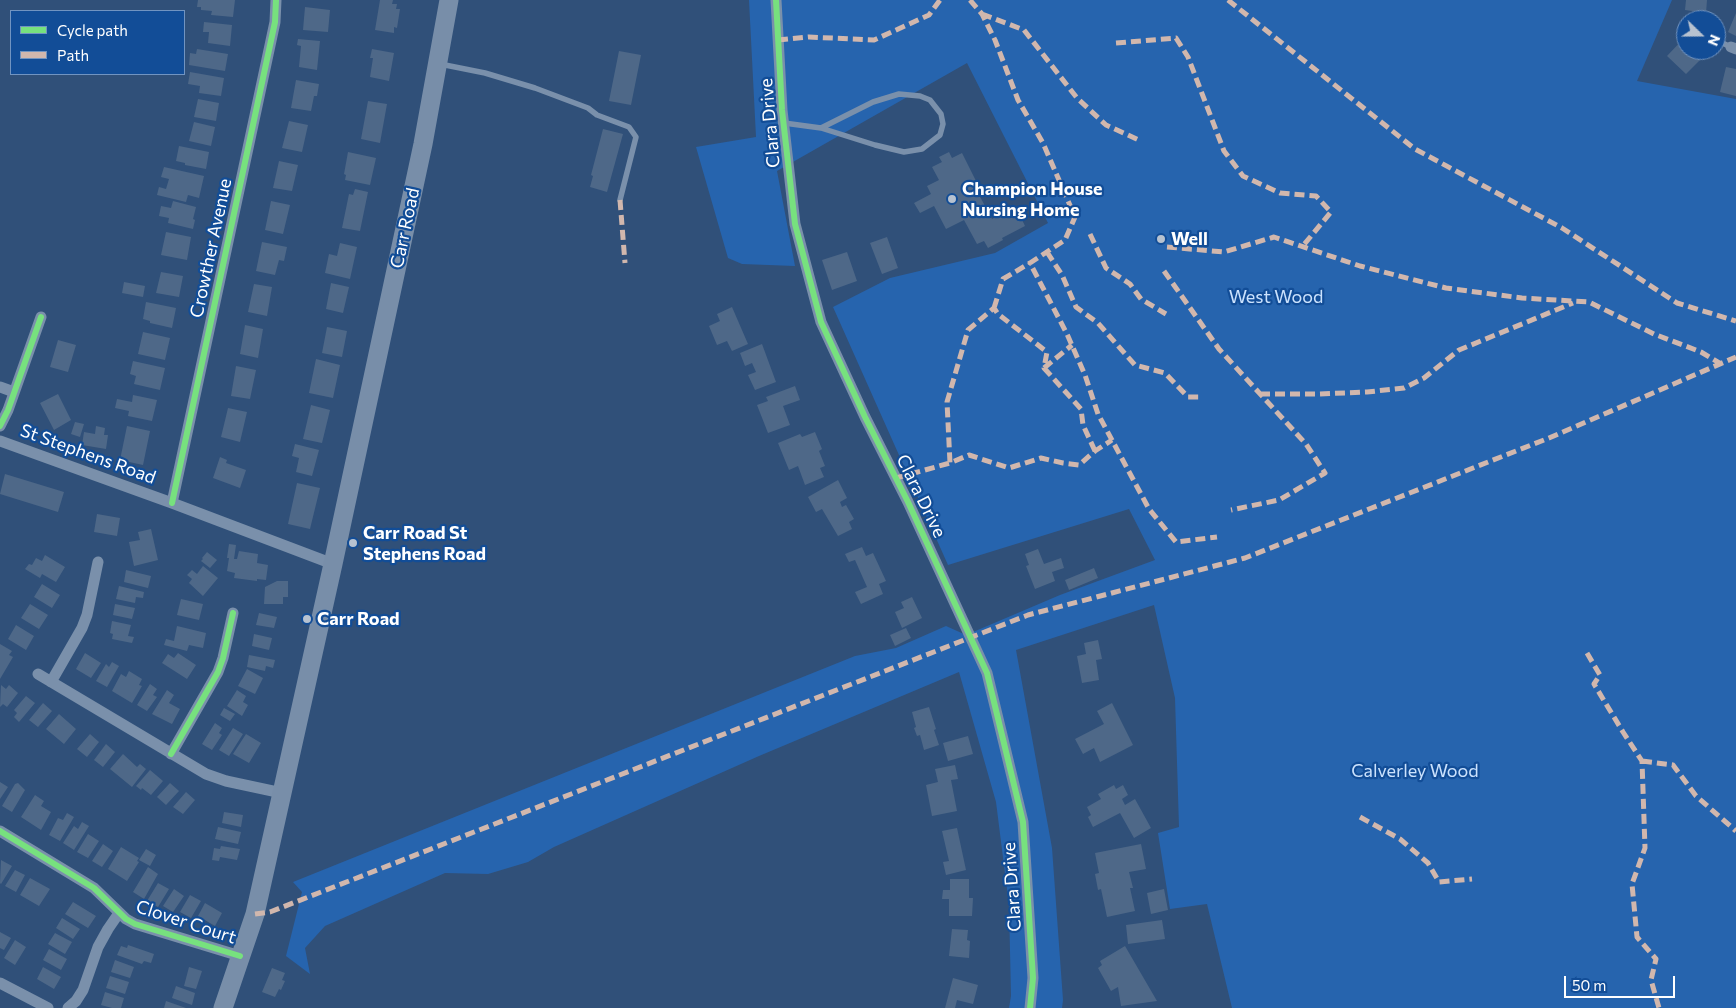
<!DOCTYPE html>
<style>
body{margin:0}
#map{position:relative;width:1736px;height:1008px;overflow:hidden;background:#305079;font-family:Commissioner,sans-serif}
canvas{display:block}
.legend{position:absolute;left:10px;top:10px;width:175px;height:65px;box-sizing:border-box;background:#124d97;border:1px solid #7194c1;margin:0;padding:6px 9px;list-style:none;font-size:15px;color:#fff}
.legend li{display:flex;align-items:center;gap:10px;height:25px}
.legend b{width:25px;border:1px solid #7194c1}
.north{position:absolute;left:1676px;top:10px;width:50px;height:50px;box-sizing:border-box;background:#124d97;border:1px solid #7194c1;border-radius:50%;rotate:112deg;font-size:14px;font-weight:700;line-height:20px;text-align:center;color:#fff}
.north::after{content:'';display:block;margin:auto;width:18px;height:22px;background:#b7c2d0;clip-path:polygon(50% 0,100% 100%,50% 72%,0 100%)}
.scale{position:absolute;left:1564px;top:976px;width:111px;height:22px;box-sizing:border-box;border:2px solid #fff;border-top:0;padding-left:6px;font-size:15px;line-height:18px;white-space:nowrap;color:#fff;-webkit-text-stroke:4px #124d97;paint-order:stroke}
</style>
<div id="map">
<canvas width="1736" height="1008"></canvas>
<ul class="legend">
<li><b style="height:6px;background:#77e17e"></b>Cycle path</li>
<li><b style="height:6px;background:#d1b7ad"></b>Path</li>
</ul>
<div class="north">N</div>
<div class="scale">50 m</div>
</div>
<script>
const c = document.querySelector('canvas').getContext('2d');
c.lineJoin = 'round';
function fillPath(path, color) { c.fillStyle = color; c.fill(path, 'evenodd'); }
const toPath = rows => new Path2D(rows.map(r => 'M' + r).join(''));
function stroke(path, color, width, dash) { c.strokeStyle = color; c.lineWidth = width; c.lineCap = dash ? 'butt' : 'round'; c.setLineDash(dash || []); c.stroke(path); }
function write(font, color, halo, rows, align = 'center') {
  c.font = font + ' Commissioner,sans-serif'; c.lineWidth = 4.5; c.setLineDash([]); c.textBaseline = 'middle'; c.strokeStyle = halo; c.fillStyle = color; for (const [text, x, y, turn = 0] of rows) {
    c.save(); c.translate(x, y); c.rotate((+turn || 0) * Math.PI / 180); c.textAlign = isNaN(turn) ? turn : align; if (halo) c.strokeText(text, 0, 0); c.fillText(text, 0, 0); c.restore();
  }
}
const green = toPath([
 [749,0,1672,0,1637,81,1736,99,1736,1008,1232,1008,1207,904,1170,909,1158,833,1179,827,1175,698,1154,605,1016,650,1052,848,1063,1000,1062,1008,1009,1008,1011,996,1009,905,996,802,959,672,759,756,554,847,528,862,488,874,445,873,325,926,305,948,310,974,286,956,302,892,293,882,855,656,896,648,946,626,966,635,1060,595,1155,560,1129,509,948,565,833,307,890,278,995,253,1048,223,967,63,777,171,795,266,742,264,728,258,696,147,756,137]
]);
const building = toPath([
 [198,0,235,0,233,17,211,15,212,11,201,10,201,7,197,7],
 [380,0,393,0,392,4,397,4,396,9,400,9,397,28,394,27,394,33,375,30],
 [1686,0,1707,0,1706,13,1685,10],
 [305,7,330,10,328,32,303,30],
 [1736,13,1736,36,1728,32],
 [204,22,232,25,230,46,208,43,209,32,203,32],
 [1684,38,1686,40,1686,50,1694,50,1702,58,1686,74,1667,56],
 [298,39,320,41,317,70,299,67,301,46,297,45],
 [197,49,228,54,225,71,189,65,190,53,196,54],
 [372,49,394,53,389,81,370,77,373,58,370,58],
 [619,51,641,55,631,105,609,101],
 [1726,67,1736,69,1736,96,1720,92],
 [190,72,224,78,221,96,199,93,200,86,188,84],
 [296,80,319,84,317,96,314,96,311,111,291,108],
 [198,99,219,103,216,121,194,117],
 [368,101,387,104,380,143,361,139],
 [289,121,308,125,302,152,282,148],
 [194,122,215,127,211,146,189,141],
 [603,129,623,134,607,192,590,187,593,176,591,175],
 [179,146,209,152,206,169,185,165,185,163,176,161],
 [348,152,376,158,370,185,345,180,346,175,344,174],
 [949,152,952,158,962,153,981,191,978,193,992,219,1016,207,1025,226,1002,238,1003,240,988,248,984,241,977,244,964,220,946,229,934,206,920,213,914,203,931,194,927,186,939,180,932,167,942,162,939,157],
 [279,161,298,165,292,191,273,188],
 [164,167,204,176,199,198,188,195,186,202,157,195,159,187,166,189,169,179,161,177],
 [355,189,368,192,360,231,342,228,349,194,353,195],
 [173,201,196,207,193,219,195,220,193,229,168,223,169,218,159,216,161,206,171,208],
 [271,201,290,205,283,234,265,230],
 [166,232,191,237,187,260,161,255],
 [887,237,898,268,882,274,870,243],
 [262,242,287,247,284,261,279,260,275,275,256,271],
 [340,243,357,247,350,279,325,273,329,254,337,256],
 [847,252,857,281,832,290,822,260],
 [161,272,183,276,179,297,156,293],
 [124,282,145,286,143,297,122,293],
 [331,283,349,287,343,313,326,309],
 [254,284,272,287,267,316,248,312],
 [146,302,176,308,172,328,150,323,150,321,143,319],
 [732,307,748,344,732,351,727,341,717,345,709,326,720,321,717,314],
 [245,325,263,329,258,358,240,354],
 [327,327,347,331,342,357,322,353],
 [143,332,170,338,165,360,138,354],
 [58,340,76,345,68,372,50,367],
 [762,344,776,382,755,390,748,375,756,372,752,363,745,366,740,353],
 [316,359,340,365,333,398,309,393],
 [133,361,165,368,160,390,134,384,136,376,130,374],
 [236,366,256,370,250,399,231,396],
 [795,386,800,400,783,406,790,425,768,433,757,405,768,401,766,397],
 [58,394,71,420,54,430,40,403],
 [133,395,157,400,152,421,128,416,129,411,115,408,117,399,132,402],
 [311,405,330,410,322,443,303,439],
 [228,408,247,412,240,442,221,437],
 [75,422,84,424,80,437,71,434],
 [96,426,105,428,104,435,108,435,106,449,82,445,84,432,95,434],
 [127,426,150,431,143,465,120,460],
 [815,432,822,449,819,451,825,466,820,468,824,477,805,485,798,466,789,470,778,443,800,434,802,437],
 [295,444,319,450,312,476,296,472,299,458,292,456],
 [220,457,227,460,226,463,246,470,240,488,213,478],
 [5,474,64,492,58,512,0,494],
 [838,480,847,498,840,502,842,507,846,505,854,519,849,522,852,529,838,536,822,509,816,512,808,497],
 [297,483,320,488,310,529,288,524],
 [97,514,120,518,117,536,94,532],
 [151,529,158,560,134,566,129,542,140,540,138,532],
 [229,544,236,545,234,559,237,559,239,551,258,554,257,563,268,565,266,580,257,579,257,581,234,578,235,573,227,571,229,558,227,558],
 [862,547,866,556,873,553,886,581,879,584,883,594,861,604,855,592,867,587,855,560,849,562,845,554],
 [1038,549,1044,564,1061,558,1064,568,1052,572,1055,581,1035,589,1026,566,1029,565,1025,554],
 [207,552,217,560,210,568,201,561,203,559,202,558],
 [45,555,65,567,56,582,42,574,40,578,25,569,29,564,32,565,36,558,42,561],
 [203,566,218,578,203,596,189,583,192,579,187,575,192,570,197,574],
 [1094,568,1098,578,1069,590,1065,580],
 [126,570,151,576,148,588,124,582],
 [277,581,288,581,288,597,283,597,283,604,264,604,265,587],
 [42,584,60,595,52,608,34,597],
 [119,586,144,592,143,598,136,597,135,603,116,599],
 [912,597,922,618,902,628,895,612,904,608,901,602],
 [181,599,203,604,199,620,177,615],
 [30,604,48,615,39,629,21,618],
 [115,604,135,608,132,619,113,615],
 [259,613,277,617,274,628,256,625],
 [112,621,131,625,128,636,134,637,132,643,112,639,113,634,110,633],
 [16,625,34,636,26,650,8,639],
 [177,626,206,633,203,648,189,645,187,651,164,645,166,639,174,641],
 [906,628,911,638,895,646,890,635],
 [254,634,272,638,269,650,252,646],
 [1098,640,1102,659,1096,660,1099,680,1082,683,1077,656,1086,654,1084,643],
 [0,644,12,651,9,655,13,657,0,679],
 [85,653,101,663,91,678,76,669],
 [178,653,196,665,187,679,162,663,168,654,174,658],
 [249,655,275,660,273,668,266,666,265,671,247,667],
 [112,662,119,666,107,687,96,681,106,664,109,667],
 [247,669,263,678,255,694,238,686],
 [129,671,142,679,139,685,142,686,132,703,112,691,121,674,126,677],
 [150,684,157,689,153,695,157,697,147,711,137,705],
 [1,685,6,689,9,685,18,693,7,707,3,704,0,707],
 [167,690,174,695,169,703,180,709,172,724,152,714],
 [237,690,246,696,243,702,248,705,242,716,227,706],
 [26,696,35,703,19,722,14,717,17,713,14,710],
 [43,703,52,711,38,727,29,720],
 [1112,703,1133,745,1100,762,1094,748,1083,754,1075,739,1104,724,1097,711],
 [929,707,936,729,934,730,939,745,924,750,920,735,917,736,914,728,916,727,912,712],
 [224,708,235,714,230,721,220,715],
 [59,714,76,729,64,744,46,729],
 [215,723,222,728,219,733,222,735,212,750,202,744],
 [233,728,243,734,229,756,219,750],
 [90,734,99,742,87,757,77,749],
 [246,734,261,743,249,763,233,754],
 [968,736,973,754,948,761,943,743],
 [106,744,115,752,103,767,94,760],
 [123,754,137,767,140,764,146,769,132,787,110,769],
 [955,765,958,779,951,780,957,811,932,816,926,785,938,782,935,769],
 [150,770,163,781,151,795,142,788,141,790,136,786],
 [0,782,8,787,0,799],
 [18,783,25,790,12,812,2,806,15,784],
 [170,783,179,791,166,805,157,797],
 [1114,785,1116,789,1123,785,1128,795,1122,799,1125,805,1135,799,1151,828,1134,838,1120,813,1093,827,1088,817,1091,815,1087,807,1101,799,1098,794],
 [186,792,195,800,183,814,173,807],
 [35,795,44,801,41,806,51,812,41,830,21,817],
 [224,812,243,815,241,827,222,823],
 [67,813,74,817,60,841,49,835,58,818,63,820],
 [82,822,89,826,74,850,63,843,74,826,78,829],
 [218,827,241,832,238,844,215,839],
 [957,828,966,870,946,875,943,862,949,861,942,831],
 [88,834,99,841,88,858,77,852],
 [103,844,113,851,102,867,92,861],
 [1141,844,1146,869,1129,872,1133,888,1130,888,1135,911,1107,917,1101,889,1098,890,1095,874,1099,873,1095,853],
 [221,846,240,849,237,860,220,857,219,861,212,860,214,848,220,849],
 [121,847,139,858,137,861,139,862,127,881,108,869],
 [146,849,156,855,150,866,139,860],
 [1,860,12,866,1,884,0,883],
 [148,867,158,874,144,899,133,892],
 [15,870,25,875,16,892,5,886],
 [30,878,50,889,39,906,20,895],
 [950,879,969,879,969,898,973,898,972,916,949,916,949,899,942,899,943,890,950,890],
 [158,883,169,889,158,907,147,901],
 [174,889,184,896,173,912,163,906],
 [1164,889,1168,910,1151,914,1147,893],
 [190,895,201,901,191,918,180,912],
 [73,902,96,916,88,928,65,914],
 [205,903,222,913,215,926,198,916],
 [62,918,80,929,73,939,56,928],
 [1162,920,1165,939,1128,944,1126,925],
 [952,929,968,930,967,940,970,941,969,958,949,956],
 [0,932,11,938,4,950,0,948],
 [55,933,72,942,65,954,48,944],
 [15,940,26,947,15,965,4,958],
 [128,945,154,954,151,963,144,961,142,964,117,955,121,946,127,948],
 [1125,946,1157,1001,1121,1006,1118,987,1111,991,1098,968,1102,965,1100,961],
 [49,949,67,959,61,970,43,960],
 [115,960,134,967,130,978,111,972],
 [43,967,61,977,54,989,37,979],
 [189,967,202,971,196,989,184,986],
 [272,968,285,973,282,980,285,981,281,990,279,989,275,997,262,992],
 [110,976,129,982,125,994,106,988],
 [953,978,978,985,973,1004,957,1000,955,1008,945,1008],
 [176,986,195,993,192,1005,172,998],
 [105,992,124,998,121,1008,112,1008,101,1005],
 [166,1001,186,1008,164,1008]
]);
const lane = toPath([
 [1716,40,1731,47],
 [440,64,485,73,535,88,588,108,597,115,629,127,636,137,620,200],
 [784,123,821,128,875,145,904,152,922,149,940,135,943,124,941,114,930,100,920,96,899,94,873,102,821,128]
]);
const street = toPath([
 [776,0,782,110,795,224,821,322,865,417,908,502,987,673,1023,822,1033,978,1030,1008],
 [1731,47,1736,49],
 [0,387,14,392],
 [0,426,8,410,41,317],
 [0,441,172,503,333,564],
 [172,503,275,22,276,0],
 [38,674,206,774,226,781,282,793],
 [51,682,82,628,87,615,98,562],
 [171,754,218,672,223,658,233,613],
 [0,831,94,888,126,919,135,924,240,956],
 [0,983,48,1008],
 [68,1008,76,1001,83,990,98,947,108,929,119,913]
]);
const primary = toPath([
 [223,1008,255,914,282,793,333,564,423,144,449,0]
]);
const quiet = toPath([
 [970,0,982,14,995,40,1018,100,1043,143,1075,217,1065,240,1030,263,1067,334,1085,375,1098,414,1149,509,1176,542,1217,537],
 [1228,0,1415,149,1562,228,1677,303,1736,321],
 [982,14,1024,30,1077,98,1106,125,1141,141],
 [778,40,809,37,874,40,929,15,940,0],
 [1116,43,1176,38,1188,57,1224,151,1243,176,1280,193,1316,196,1331,212,1302,247],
 [620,200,625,263],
 [1090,234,1106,268,1130,284,1141,299,1166,314],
 [1167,247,1224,252,1274,237,1360,266,1446,288,1522,298,1589,302,1654,334,1701,352,1721,364],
 [1047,252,1062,275,1076,307,1098,323,1135,365,1165,373,1188,397,1201,397],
 [1164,271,1219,349,1306,444,1325,473,1279,500,1231,510],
 [994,308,1003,279,1030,263],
 [1044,368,1072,345],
 [1260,394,1319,394,1367,392,1404,388,1424,378,1459,350,1573,303],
 [1095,451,1083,425,1081,409,1044,368,1047,352,998,314,994,308,968,330,947,402,950,463,969,455,1009,468,1041,458,1063,463,1079,465,1095,451,1112,440],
 [896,478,950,463],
 [1587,653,1600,675,1594,684,1623,732,1642,761,1645,848,1632,884,1637,937,1656,959,1651,980,1659,1008],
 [1642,761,1673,765,1696,796,1736,831],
 [1360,817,1400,839,1428,863,1439,882,1472,879],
 [255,914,270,912,1028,615,1245,558,1549,438,1736,357]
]);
const cycleway = toPath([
 [776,0,782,110,795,224,821,322,865,417,908,502,987,673,1023,822,1033,978,1030,1008],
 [0,426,8,410,41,317],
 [172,503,275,22,276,0],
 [171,754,218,672,223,658,233,613],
 [0,831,94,888,126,919,135,924,240,956]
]);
const markers = [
 [952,199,5,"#b7c2d0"],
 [1161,239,5,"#b7c2d0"],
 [353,543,5,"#b7c2d0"],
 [307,619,5,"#b7c2d0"]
];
const streetNames = [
 ["Clara Drive",770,123,-95],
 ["Carr Road",405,228,-78],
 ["Crowther Avenue",211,248,-78],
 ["St Stephens Road",88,454,20],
 ["Clara Drive",921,496,64],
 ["Clara Drive",1012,887,-94],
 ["Clover Court",186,922,18]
];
const poiNames = [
 ["Champion House",962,189],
 ["Nursing Home",962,210],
 ["Well",1171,239],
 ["Carr Road St",363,533],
 ["Stephens Road",363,554],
 ["Carr Road",317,619]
];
const parkNames = [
 ["West Wood",1276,297],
 ["Calverley Wood",1415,771]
];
fillPath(green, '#2664ae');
fillPath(building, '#4e6888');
stroke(lane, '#7a90ab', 5.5);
stroke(street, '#7a90ab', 11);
stroke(primary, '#788ea9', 19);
stroke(quiet, '#d1b7ad', 5, [10, 5]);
stroke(cycleway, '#77e17e', 6);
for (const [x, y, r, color] of markers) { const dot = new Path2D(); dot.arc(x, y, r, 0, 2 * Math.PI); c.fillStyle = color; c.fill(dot); stroke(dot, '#124d97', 2); }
write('18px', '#fff', '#124d97', streetNames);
write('bold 18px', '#fff', '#124d97', poiNames, 'left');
write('18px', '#cbe2fd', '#124d97', parkNames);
</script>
